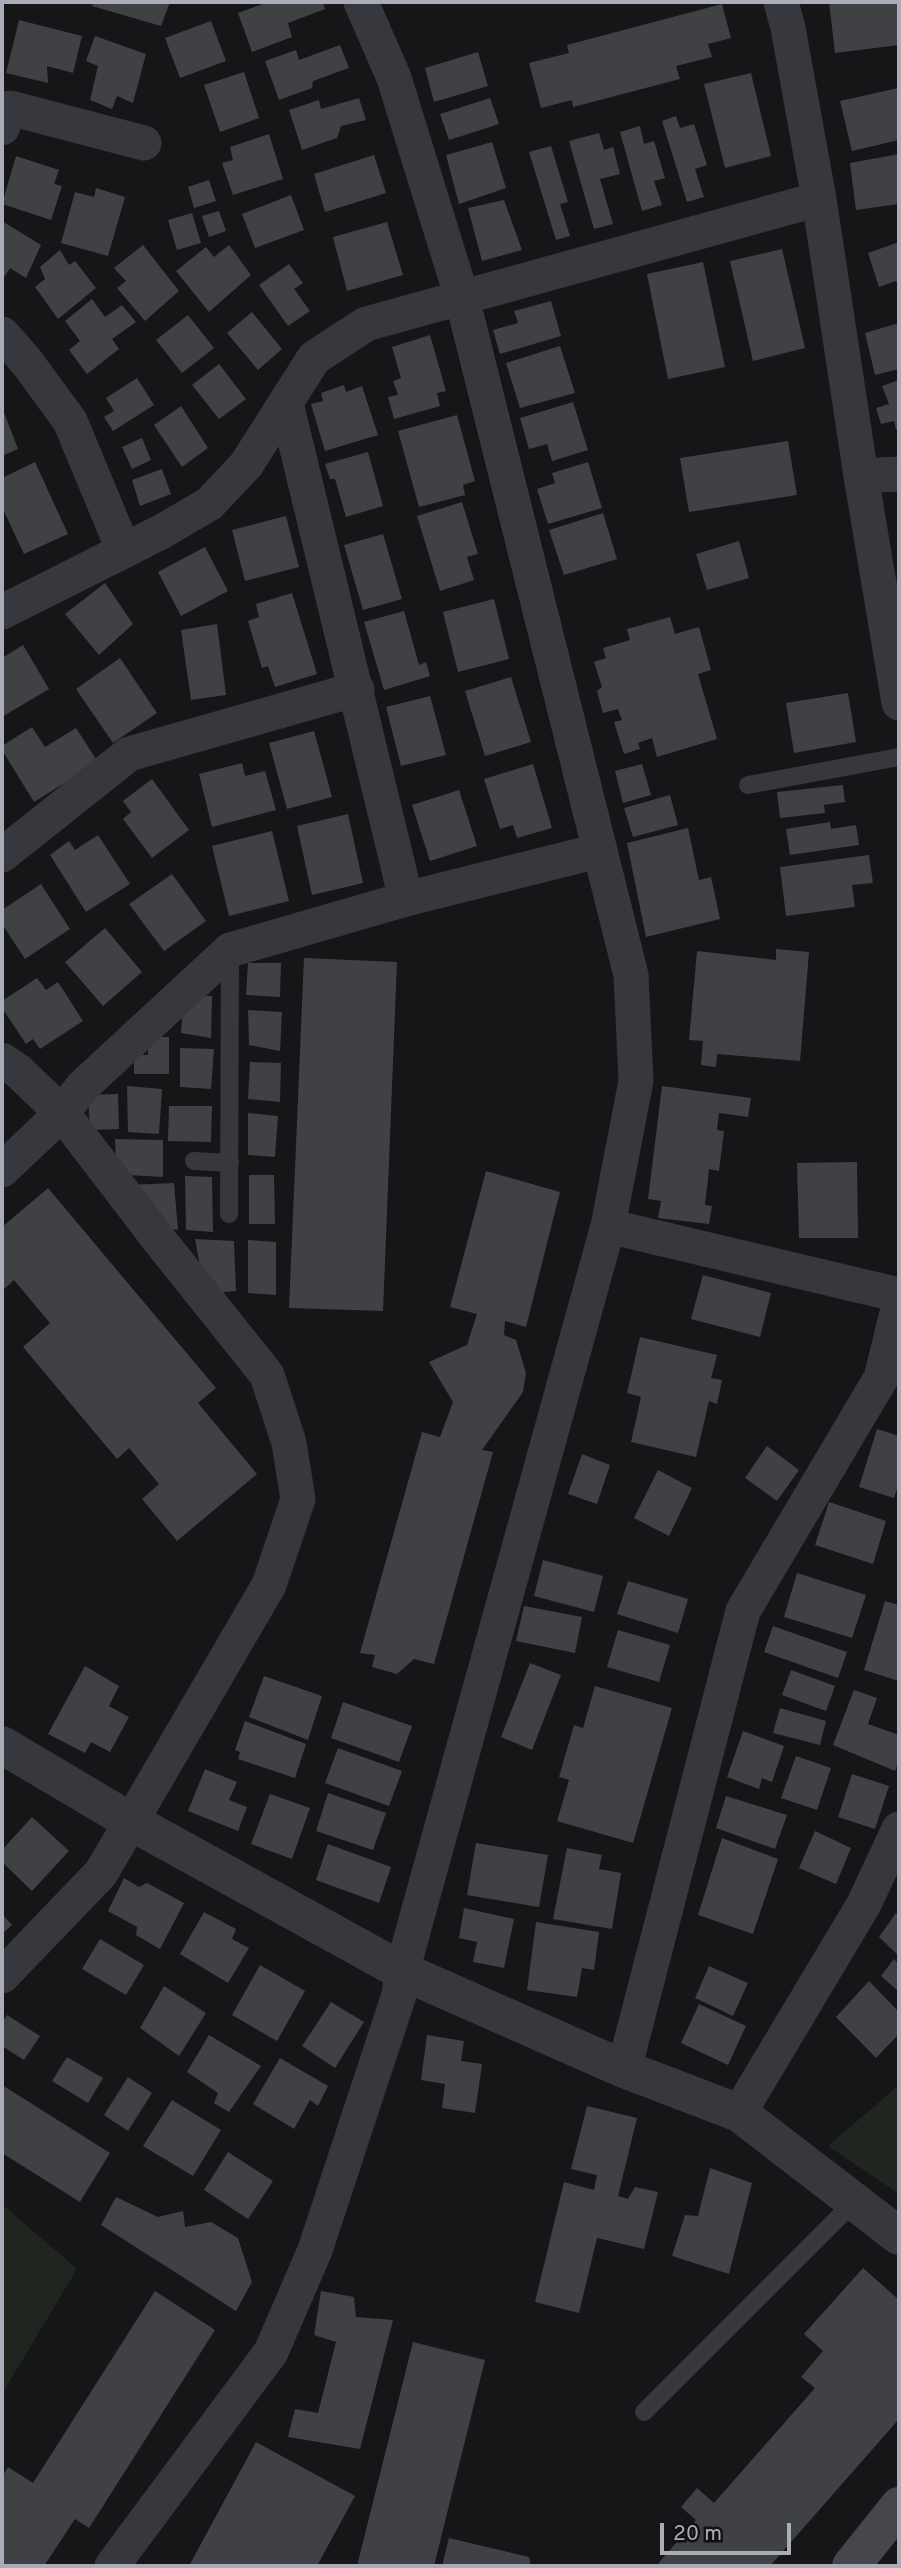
<!DOCTYPE html>
<style>
body{margin:0}
#map{position:relative;width:901px;height:2568px;overflow:hidden;background:#161618;font-family:Overpass,sans-serif}
canvas{display:block}
.frame{position:absolute;inset:0;border:4px solid #a8adb8;pointer-events:none}
.scale{position:absolute;left:660px;top:2523px;width:131px;height:32px;box-sizing:border-box;border:4px solid #a8adb8;border-top:0;padding-left:9px;font-size:21px;line-height:24px;white-space:nowrap;color:#a8adb8;-webkit-text-stroke:5px #111113;paint-order:stroke}
</style>
<div id="map">
<canvas width="901" height="2568"></canvas>
<div class="frame"></div>
<div class="scale">20 m</div>
</div>
<script>
const c = document.querySelector('canvas').getContext('2d');
c.lineJoin = 'round';
function fillPath(path, color) { c.fillStyle = color; c.fill(path, 'evenodd'); }
const toPath = rows => new Path2D(rows.map(r => 'M' + r).join(''));
function stroke(path, color, width, dash) { c.strokeStyle = color; c.lineWidth = width; c.lineCap = dash ? 'butt' : 'round'; c.setLineDash(dash || []); c.stroke(path); }
const green = toPath([
 [899,2085,899,2194,828,2146],
 [2,2204,77,2269,2,2394]
]);
const building = toPath([
 [94,2,170,2,161,26,92,6],
 [268,2,323,2,325,9,288,23,292,37,252,52,238,13],
 [829,2,897,2,899,45,835,53],
 [722,4,731,38,708,44,712,57,676,66,680,79,573,107,572,100,541,108,529,63,569,53,567,45],
 [19,20,82,36,73,73,47,66,48,83,6,73],
 [211,21,226,61,180,78,165,38],
 [95,36,146,54,133,103,117,96,112,109,90,100,98,66,86,61],
 [340,45,349,68,313,81,312,88,279,100,265,61,296,50,299,60],
 [478,52,488,86,434,102,425,68],
 [244,72,259,118,220,132,204,85],
 [751,73,771,156,725,168,704,84],
 [898,88,899,140,852,151,840,101],
 [359,98,366,120,341,126,337,138,302,150,289,110,319,100,321,109],
 [490,98,499,124,449,140,440,114],
 [676,116,680,128,694,124,707,165,695,169,704,197,687,202,662,121],
 [640,126,644,144,654,141,665,178,654,181,662,205,642,211,620,132],
 [599,133,604,150,613,147,620,174,600,179,613,224,594,229,569,141],
 [269,134,283,179,233,195,222,163,233,160,230,147],
 [492,142,506,188,459,204,446,155],
 [551,146,568,202,560,204,570,236,556,240,529,152],
 [899,154,899,204,856,210,850,163],
 [374,155,386,193,325,212,314,174],
 [16,156,59,170,54,184,62,186,51,220,2,204],
 [209,180,216,201,194,208,188,187],
 [96,188,125,197,108,256,61,243,75,192,94,197],
 [291,195,304,230,255,248,242,214],
 [504,200,522,250,482,261,468,208],
 [219,211,226,231,209,237,202,216],
 [192,213,201,243,177,250,168,220],
 [2,221,41,245,26,278,10,268,3,279,2,278],
 [387,222,403,275,347,291,333,237],
 [899,242,899,287,896,281,879,287,868,253],
 [143,245,179,291,145,321,117,288,126,281,114,268],
 [229,245,251,275,209,312,176,271,206,247,214,257],
 [782,249,805,348,753,361,730,261],
 [60,250,69,265,75,261,96,288,58,319,35,287,45,279,40,267],
 [703,262,725,367,668,379,647,274],
 [289,264,303,283,294,289,310,311,288,326,259,285],
 [92,299,105,317,122,305,136,322,112,339,119,349,87,374,69,350,80,341,65,321],
 [551,301,561,336,500,354,493,330,518,323,514,311],
 [252,312,282,349,258,370,227,333],
 [188,315,214,348,182,373,156,340],
 [899,323,899,369,875,375,865,333],
 [430,335,446,391,437,393,440,406,394,419,388,397,398,395,393,381,401,378,392,347],
 [560,346,575,393,520,408,506,363],
 [219,364,246,399,219,419,192,385],
 [137,378,154,405,113,431,104,417,114,411,106,398],
 [899,380,899,429,896,430,894,421,881,424,876,408,889,404,882,386],
 [344,385,346,392,362,386,378,435,325,451,311,404,323,401,321,393],
 [573,402,588,450,552,461,547,444,529,449,520,418],
 [181,406,208,448,182,467,154,425],
 [2,407,18,449,2,456],
 [457,415,475,481,463,485,465,495,419,507,398,431],
 [142,438,151,460,132,469,122,447],
 [788,441,797,495,689,512,680,458],
 [368,452,383,506,346,517,335,479,330,479,325,464],
 [35,462,68,534,24,554,2,507,2,478],
 [588,462,602,508,548,524,537,489,555,483,552,473],
 [162,469,171,494,140,506,132,480],
 [462,502,478,554,467,557,474,580,440,591,417,516],
 [603,513,617,559,564,575,549,530],
 [286,516,299,567,245,581,232,530],
 [383,534,402,599,363,610,344,545],
 [739,541,749,578,707,590,696,554],
 [205,547,228,591,181,616,158,572],
 [105,583,133,624,99,655,65,614],
 [292,593,317,674,275,687,268,666,262,668,248,621,259,617,256,604],
 [494,599,509,659,458,672,443,612],
 [404,611,419,665,426,662,430,676,384,690,364,622],
 [670,617,675,634,699,627,711,670,698,674,717,739,657,757,652,738,638,743,640,749,624,754,614,722,622,720,618,709,603,713,597,691,602,687,594,662,606,658,603,648,630,640,627,629],
 [217,624,226,695,191,700,181,630],
 [23,645,49,689,2,717,2,658],
 [120,658,157,713,113,743,76,689],
 [511,677,531,742,485,756,465,691],
 [848,693,856,742,794,753,786,703],
 [430,696,446,755,401,766,386,707],
 [32,727,45,747,76,728,98,762,34,802,2,750,2,746],
 [314,731,332,797,287,809,269,743],
 [242,763,245,776,265,771,276,810,212,827,199,774],
 [533,764,552,828,517,838,513,825,500,829,484,779],
 [642,764,651,795,623,803,615,771],
 [152,779,189,830,152,858,123,819,131,812,123,801],
 [843,785,845,802,824,805,825,813,780,818,777,792],
 [459,790,477,846,430,861,412,805],
 [670,795,678,825,633,837,624,808],
 [348,814,363,883,312,895,297,826],
 [830,822,831,829,856,825,859,845,790,855,786,829],
 [688,828,699,880,711,877,720,919,646,937,627,843],
 [272,831,289,901,229,916,212,846],
 [98,835,130,884,86,912,50,855,69,841,75,850],
 [869,855,873,883,852,885,855,907,786,916,780,867],
 [172,874,206,921,164,951,129,904],
 [41,884,70,929,25,959,2,924,2,910],
 [105,928,142,972,103,1006,65,962],
 [776,949,809,952,800,1061,717,1054,716,1067,701,1065,703,1041,689,1040,697,951,776,960],
 [304,958,397,962,383,1311,289,1308],
 [248,963,281,963,280,997,246,995],
 [37,978,46,990,58,982,83,1021,40,1049,33,1039,26,1044,2,1008,2,1001],
 [194,996,212,996,211,1038,181,1033,183,1006],
 [248,1010,282,1012,280,1051,249,1045],
 [148,1037,169,1037,169,1074,134,1074,134,1055,148,1055],
 [180,1048,214,1049,211,1089,180,1087],
 [250,1062,281,1063,280,1102,248,1099],
 [127,1086,162,1089,159,1134,128,1132],
 [662,1086,751,1098,748,1117,719,1113,717,1130,724,1131,719,1171,709,1169,705,1205,712,1206,709,1224,658,1218,661,1201,648,1199],
 [118,1094,119,1129,90,1130,88,1095],
 [169,1106,212,1106,211,1142,168,1141],
 [248,1113,278,1116,275,1157,248,1155],
 [115,1139,163,1140,163,1177,128,1175,116,1162],
 [857,1162,858,1238,799,1238,797,1163],
 [486,1171,560,1192,526,1327,505,1321,504,1335,516,1340,526,1373,523,1392,482,1450,493,1452,434,1664,414,1659,397,1674,372,1667,375,1655,360,1653,422,1432,440,1437,453,1402,429,1362,467,1345,477,1314,450,1307],
 [249,1175,274,1175,275,1224,249,1224],
 [185,1176,212,1177,213,1232,186,1230],
 [174,1183,178,1230,161,1227,130,1185],
 [48,1188,216,1388,198,1403,257,1474,177,1541,142,1499,159,1484,129,1448,117,1459,23,1347,50,1323,14,1280,2,1291,2,1227],
 [195,1239,234,1241,236,1291,214,1293,199,1261],
 [248,1240,276,1242,276,1295,248,1293],
 [703,1275,771,1293,760,1337,691,1319],
 [640,1337,717,1355,711,1378,722,1380,717,1404,709,1401,696,1457,631,1442,641,1397,627,1393],
 [877,1429,899,1436,899,1483,894,1498,859,1487],
 [767,1446,799,1470,777,1501,745,1478],
 [582,1454,610,1465,597,1504,568,1494],
 [658,1470,692,1488,669,1536,634,1518],
 [829,1502,886,1521,873,1564,815,1545],
 [543,1560,603,1576,594,1612,534,1596],
 [797,1573,866,1595,852,1638,784,1617],
 [628,1581,688,1599,678,1633,617,1614],
 [885,1601,899,1605,899,1681,864,1670],
 [524,1606,582,1617,575,1653,516,1641],
 [773,1626,847,1652,838,1678,764,1652],
 [618,1630,670,1645,659,1682,607,1667],
 [530,1663,561,1675,532,1750,501,1737],
 [85,1666,119,1686,109,1706,129,1717,110,1752,91,1742,85,1753,48,1734],
 [791,1670,835,1686,826,1711,782,1695],
 [264,1676,322,1696,308,1740,249,1717],
 [595,1686,672,1708,633,1843,557,1821,569,1780,559,1777,574,1725,583,1728],
 [854,1690,877,1698,868,1724,899,1735,899,1760,895,1771,833,1745],
 [343,1702,412,1726,399,1762,331,1738],
 [780,1708,826,1721,820,1745,773,1733],
 [245,1721,306,1744,295,1778,238,1759,240,1752,235,1750],
 [743,1731,784,1746,772,1782,762,1778,759,1789,727,1777],
 [338,1748,402,1771,389,1806,325,1783],
 [796,1756,831,1768,817,1810,781,1798],
 [205,1769,237,1782,229,1800,247,1807,238,1831,188,1811],
 [852,1774,889,1786,875,1829,838,1817],
 [328,1793,386,1813,373,1850,316,1831],
 [270,1794,310,1808,292,1859,251,1844],
 [726,1796,787,1815,775,1849,716,1828],
 [32,1817,69,1851,32,1891,2,1862,2,1850],
 [815,1831,851,1848,836,1884,799,1868],
 [722,1838,778,1859,753,1934,698,1915],
 [476,1843,548,1855,539,1907,467,1895],
 [328,1844,391,1867,379,1903,316,1880],
 [567,1848,602,1855,599,1869,621,1873,612,1929,553,1919],
 [124,1878,139,1887,147,1883,184,1903,160,1949,136,1935,137,1927,108,1911],
 [464,1908,514,1919,504,1968,473,1962,477,1942,459,1938],
 [204,1912,236,1929,232,1939,249,1948,228,1983,180,1954],
 [896,1913,899,1916,899,1956,879,1937],
 [2,1914,12,1925,2,1934],
 [536,1922,599,1932,594,1970,582,1968,577,1997,527,1990],
 [100,1939,144,1965,126,1995,82,1969],
 [894,1959,899,1965,899,1992,881,1976],
 [260,1965,305,1991,277,2041,232,2015],
 [709,1966,748,1983,733,2016,695,1998],
 [869,1981,899,2012,899,2034,876,2058,836,2017],
 [164,1986,206,2013,179,2056,140,2028],
 [331,2002,364,2022,335,2068,302,2046],
 [699,2004,746,2026,728,2065,681,2043],
 [7,2015,40,2036,24,2060,2,2046,2,2023],
 [209,2035,261,2066,229,2112,214,2103,218,2093,187,2072],
 [427,2035,464,2041,461,2061,482,2064,475,2113,442,2108,445,2084,421,2080],
 [67,2057,103,2078,88,2103,52,2081],
 [280,2058,328,2086,318,2106,310,2100,294,2129,253,2104],
 [128,2077,152,2093,128,2131,104,2115],
 [2,2085,110,2153,80,2202,2,2153],
 [172,2100,221,2130,193,2176,143,2146],
 [587,2106,637,2118,618,2196,628,2199,635,2187,658,2192,644,2249,597,2238,579,2313,535,2302,564,2182,594,2190,597,2175,571,2169],
 [228,2152,273,2181,248,2219,204,2190],
 [710,2168,752,2183,729,2274,672,2256,685,2215,698,2216],
 [116,2197,158,2217,183,2211,185,2227,211,2222,238,2238,252,2282,236,2311,101,2225],
 [863,2268,899,2300,899,2419,770,2566,656,2566,696,2520,681,2507,697,2488,714,2503,815,2388,801,2377,823,2351,804,2334],
 [155,2291,215,2330,89,2528,75,2519,44,2566,2,2566,2,2477,8,2467,33,2483],
 [321,2291,354,2297,356,2317,393,2320,360,2449,288,2437,295,2409,318,2413,336,2342,314,2335],
 [413,2342,485,2360,434,2566,357,2566],
 [256,2442,355,2496,317,2566,189,2566],
 [449,2538,529,2557,531,2566,442,2566]
]);
const service = toPath([
 [748,785,899,757],
 [194,1161,230,1163],
 [229,1214,230,950],
 [644,2412,855,2201]
]);
const minor = toPath([
 [781,2,788,28,819,199,861,476,899,703],
 [2,128,10,108,144,143],
 [2,334,26,361,70,421,124,551],
 [286,403,406,899],
 [861,476,899,474],
 [2,612,161,532,209,504,246,465,314,358,366,324,819,199],
 [2,855,129,754,357,689],
 [2,1060,18,1071,62,1113,160,1241,267,1375,289,1443,298,1499,269,1585,101,1873,2,1976],
 [2,1170,62,1113,83,1086,230,950,406,899,598,851],
 [608,1226,899,1295],
 [624,2069,743,1611,881,1378,899,1305],
 [739,2113,864,1904,899,1829],
 [112,2566,271,2352,315,2250,399,1995,402,1971,608,1226,636,1081,631,975,462,298,394,78,361,2]
]);
const tertiary = toPath([
 [2,1745,130,1821,402,1971,624,2069,739,2113,899,2236]
]);
const secondary = toPath([
 [851,2566,899,2506]
]);
fillPath(green, '#1e261f');
fillPath(building, '#404145');
stroke(service, '#37383d', 18);
stroke(minor, '#37383d', 35);
stroke(tertiary, '#37383d', 38);
stroke(secondary, '#45474d', 38);
</script>
